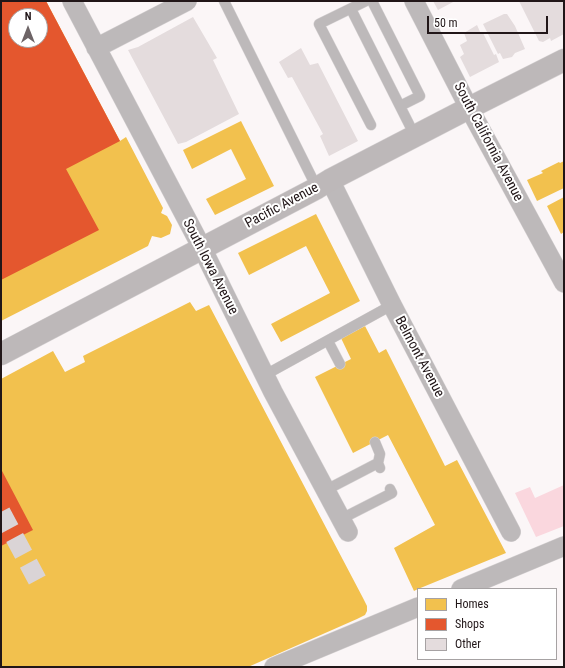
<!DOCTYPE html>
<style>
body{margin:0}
#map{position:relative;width:565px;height:668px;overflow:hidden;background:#fbf6f7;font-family:"Roboto Condensed",sans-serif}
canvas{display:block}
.frame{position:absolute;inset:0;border:2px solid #211618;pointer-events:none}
.legend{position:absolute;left:417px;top:588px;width:140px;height:72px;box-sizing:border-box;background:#fff;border:1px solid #a6a2a3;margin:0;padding:5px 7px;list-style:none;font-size:12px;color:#211618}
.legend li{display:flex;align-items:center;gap:8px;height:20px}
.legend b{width:20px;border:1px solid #a6a2a3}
.north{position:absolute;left:8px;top:8px;width:40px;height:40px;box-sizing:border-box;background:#fff;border:1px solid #a6a2a3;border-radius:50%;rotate:0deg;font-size:11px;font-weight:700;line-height:16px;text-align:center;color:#211618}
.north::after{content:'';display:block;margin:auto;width:14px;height:18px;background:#6d6466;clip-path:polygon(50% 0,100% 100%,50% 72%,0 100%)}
.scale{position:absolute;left:427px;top:16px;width:121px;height:18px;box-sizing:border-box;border:2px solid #211618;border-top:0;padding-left:5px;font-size:12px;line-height:14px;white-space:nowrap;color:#211618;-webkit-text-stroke:3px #fff;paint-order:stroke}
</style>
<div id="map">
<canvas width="565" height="668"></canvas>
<div class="frame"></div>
<ul class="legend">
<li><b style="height:11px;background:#f2c14e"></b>Homes</li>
<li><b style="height:11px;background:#e4572e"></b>Shops</li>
<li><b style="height:11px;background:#e4dcdd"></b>Other</li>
</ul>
<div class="north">N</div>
<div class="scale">50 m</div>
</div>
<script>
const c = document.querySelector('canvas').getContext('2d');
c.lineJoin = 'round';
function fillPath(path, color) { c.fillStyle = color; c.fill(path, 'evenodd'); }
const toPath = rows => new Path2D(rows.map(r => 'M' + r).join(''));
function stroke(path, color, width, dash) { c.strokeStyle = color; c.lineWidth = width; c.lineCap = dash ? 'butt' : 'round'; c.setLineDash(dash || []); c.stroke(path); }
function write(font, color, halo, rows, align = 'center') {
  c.font = font + ' "Roboto Condensed",sans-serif'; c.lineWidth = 4; c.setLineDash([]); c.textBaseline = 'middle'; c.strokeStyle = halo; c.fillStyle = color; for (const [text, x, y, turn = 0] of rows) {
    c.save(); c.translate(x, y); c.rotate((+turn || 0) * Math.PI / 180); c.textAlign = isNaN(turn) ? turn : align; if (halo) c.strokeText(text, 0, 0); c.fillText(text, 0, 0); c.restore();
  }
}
const green = toPath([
 [564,485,564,526,536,537,515,493,530,487,535,498]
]);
const homes = toPath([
 [1,1,46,1,120,141,126,137,163,208,161,213,167,216,172,225,170,234,161,238,152,236,148,246,1,321],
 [16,16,40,16,40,40,16,40],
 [241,121,274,186,215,215,206,199,246,179,231,149,192,169,183,150],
 [564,161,564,188,537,201,527,180,543,173,541,171,559,162,560,163],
 [564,197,564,232,561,234,547,206],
 [316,214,360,301,281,342,271,324,330,293,306,246,249,275,238,253],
 [190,302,196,311,209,305,363,598,367,606,367,611,365,615,357,619,248,667,1,667,1,379,53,351,65,372,85,362,83,356],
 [365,326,379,353,386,349,445,466,457,460,506,553,418,589,414,591,394,548,435,525,388,435,353,453,315,377,351,359,341,338]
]);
const shops = toPath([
 [1,1,46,1,120,141,66,169,99,230,1,280],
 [16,16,40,16,40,40,16,40],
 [1,469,33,530,1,546]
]);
const building = toPath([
 [433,1,455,1,438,10],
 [519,1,564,1,564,34,551,41,550,38,543,42,539,41],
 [504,14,507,14,515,26,525,49,515,53,512,57,503,59,500,53,498,54,483,24],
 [193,17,217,58,213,60,239,114,186,142,178,144,128,50,138,47],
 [477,25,481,34,483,33,494,55,496,54,499,62,470,77,460,57,464,54,460,45,467,41,464,33],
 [301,48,310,65,318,63,358,141,329,156,320,136,323,134,292,77,288,78,279,62]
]);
const streetTunnel = toPath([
 [1,512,40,585]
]);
const lane = toPath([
 [224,1,317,188],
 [366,1,319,24,371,125],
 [372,1,420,96,400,106],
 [351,9,415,136],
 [328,341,340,364],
 [265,375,392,305],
 [375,442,380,454,378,463],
 [326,490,378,463,380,468],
 [341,519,392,493,390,489]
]);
const street = toPath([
 [72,1,202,248,273,392,348,532],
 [414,1,469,108,564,283],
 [96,48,187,1],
 [330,180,392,305,511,532],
 [461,589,564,546],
 [274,667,418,607]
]);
const secondary = toPath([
 [1,354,317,188,330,180,469,108,564,60]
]);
const streetNames = [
 ["South California Avenue",488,142,62],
 ["Pacific Avenue",282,206,-28],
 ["South Iowa Avenue",210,267,63],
 ["Belmont Avenue",419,357,62]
];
fillPath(green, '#fad7de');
fillPath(homes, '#f2c14e');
fillPath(shops, '#e4572e');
fillPath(building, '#e4dcdd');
stroke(streetTunnel, '#dad4d6', 19, [19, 10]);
stroke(lane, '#d7d3d4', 11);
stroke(street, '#d7d3d4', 20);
stroke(secondary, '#d7d3d4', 23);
stroke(lane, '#bdb9ba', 10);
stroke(street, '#bdb9ba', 19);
stroke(secondary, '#bdb8b9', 22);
write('14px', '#211618', '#fff', streetNames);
</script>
